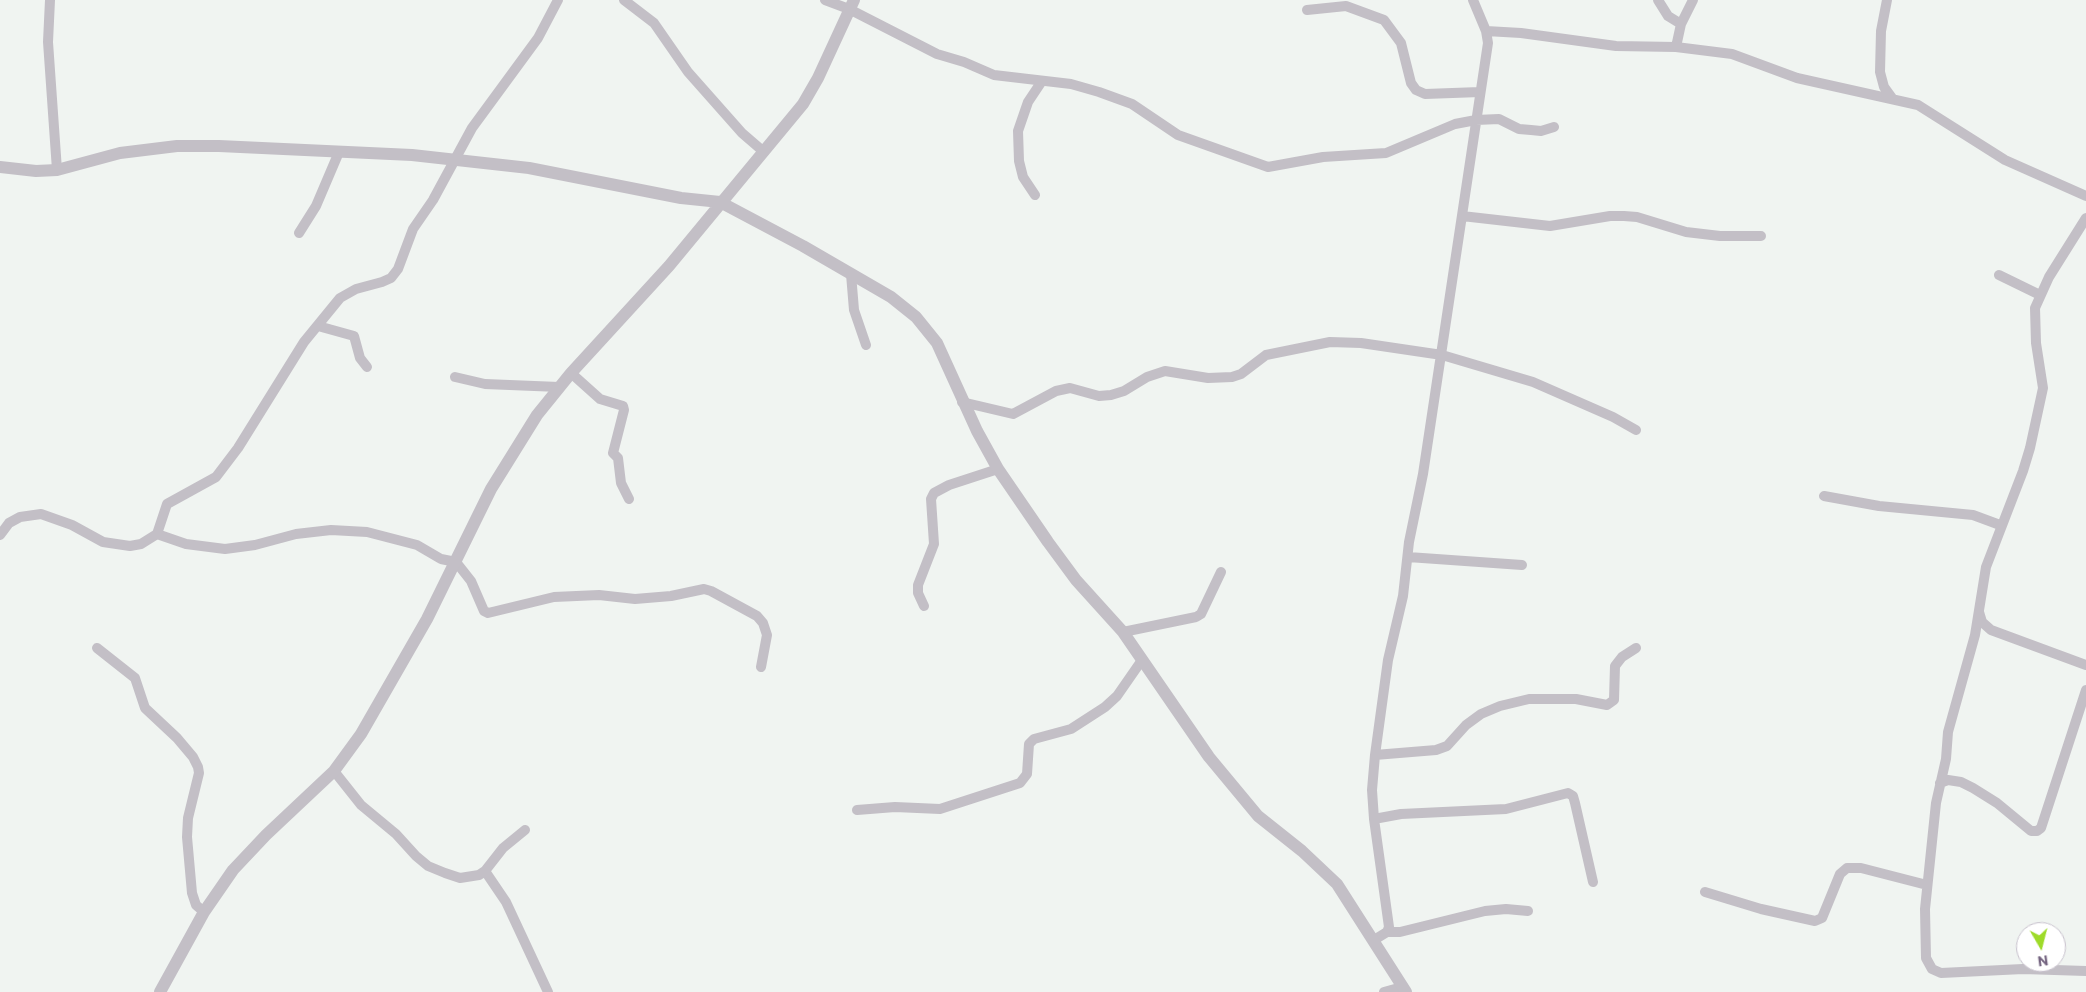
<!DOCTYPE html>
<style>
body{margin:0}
#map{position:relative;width:2086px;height:992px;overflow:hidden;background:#f0f4f1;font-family:Commissioner,sans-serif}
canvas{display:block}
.north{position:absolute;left:2016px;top:922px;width:50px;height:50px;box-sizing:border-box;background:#fff;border:1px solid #c7c1cc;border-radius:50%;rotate:172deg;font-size:14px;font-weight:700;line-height:20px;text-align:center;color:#746480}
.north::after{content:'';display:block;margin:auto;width:18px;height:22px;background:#9edb29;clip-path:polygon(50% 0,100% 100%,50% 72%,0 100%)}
</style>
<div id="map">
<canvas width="2086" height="992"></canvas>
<div class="north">N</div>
</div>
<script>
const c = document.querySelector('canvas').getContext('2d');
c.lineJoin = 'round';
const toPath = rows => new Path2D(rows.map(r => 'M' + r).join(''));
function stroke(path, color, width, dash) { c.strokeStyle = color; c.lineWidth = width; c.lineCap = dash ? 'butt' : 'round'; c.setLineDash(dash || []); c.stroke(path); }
const minor = toPath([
 [50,0,48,42,57,170],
 [624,0,654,23,688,72,742,133,764,152],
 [825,0,849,9,937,54,964,62,994,75,1071,84,1099,92,1132,104,1178,135,1268,167,1323,157,1386,153,1455,124,1476,120,1499,119,1519,129,1531,130,1541,131,1554,127],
 [1658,0,1668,16,1681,24],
 [1887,0,1881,31,1880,72,1884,87,1892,98],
 [1307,10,1346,6,1384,20,1401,43,1411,83,1416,90,1425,94,1480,92],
 [1486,31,1521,33,1616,46,1676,47,1732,54,1797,78,1918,105,2005,160,2086,196],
 [1676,47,1681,24,1693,0],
 [1035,195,1023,177,1019,161,1018,131,1028,102,1042,81],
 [1462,216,1550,226,1610,216,1624,216,1637,217,1686,232,1720,236,1761,236],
 [2086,218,2049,277,2035,308,2036,343,2043,388,2030,448,2023,471,1986,567,1975,635,1948,732,1946,759,1936,803,1925,909,1926,958,1932,969,1941,973,2023,969,2086,971],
 [299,233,316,206,339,152],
 [851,274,854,310,866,345],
 [1999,275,2040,295],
 [318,326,354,336,360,358,367,367],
 [571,373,600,399,623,406,624,410,613,453,618,458,621,483,629,499],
 [455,377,485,384,559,387],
 [962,402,1013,414,1056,391,1070,388,1099,396,1111,395,1124,391,1147,377,1165,371,1208,378,1232,377,1241,374,1266,355,1330,342,1361,343,1442,355,1533,382,1613,417,1636,430],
 [1824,496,1879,506,1973,515,2000,525],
 [157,534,186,544,225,549,255,545,296,534,331,530,367,532,417,545,441,559,456,562,471,581,484,611,488,613,554,597,599,595,635,599,671,596,704,589,711,591,757,616,763,623,767,635,761,667],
 [0,535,9,523,20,517,41,514,72,525,103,542,130,546,141,544,157,534,167,504,216,477,238,448,304,342,340,298,356,289,382,282,391,278,398,269,413,229,433,200,472,128,538,38,558,0],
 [1408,557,1522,565],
 [924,606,918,593,918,585,934,544,931,499,934,493,949,485,998,469],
 [1979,612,1982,622,1991,630,2086,665],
 [1123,632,1196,617,1201,614,1221,572],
 [97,648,135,678,145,708,177,738,193,757,198,767,199,773,188,818,187,837,192,893,196,905,204,912],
 [1375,755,1436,750,1447,746,1466,725,1481,714,1500,706,1529,699,1576,699,1607,705,1614,700,1615,666,1622,657,1636,648],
 [334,771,361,805,396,834,416,856,428,866,445,873,460,878,479,875,485,871,503,848,525,830],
 [1940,783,1948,780,1961,782,1973,788,1997,803,2031,831,2037,831,2041,828,2086,690],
 [857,810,895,807,940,809,1020,783,1027,774,1029,744,1034,739,1071,729,1105,707,1117,696,1142,660],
 [1374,819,1401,814,1506,809,1568,793,1573,796,1575,803,1593,882],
 [485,871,506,902,548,992],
 [1705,892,1761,909,1815,921,1822,918,1840,874,1847,868,1861,868,1927,885],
 [1387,932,1400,932,1485,911,1506,909,1528,911],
 [1374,940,1387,932,1389,927,1374,819,1372,790,1375,755,1388,660,1403,596,1409,542,1423,474,1488,43,1486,31,1473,0],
 [1384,992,1402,987]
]);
const tertiary = toPath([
 [0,167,36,171,57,170,120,153,177,146,219,146,412,155,529,168,681,198,720,202,803,246,891,297,916,317,937,343,977,431,998,469,1048,542,1076,580,1123,632,1209,757,1258,816,1302,851,1337,884,1406,992],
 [160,992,204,912,233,870,266,835,334,771,361,734,427,619,491,489,537,415,571,373,669,266,803,104,818,78,854,0]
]);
stroke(minor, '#c3bfc6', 10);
stroke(tertiary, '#c3bfc6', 12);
</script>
